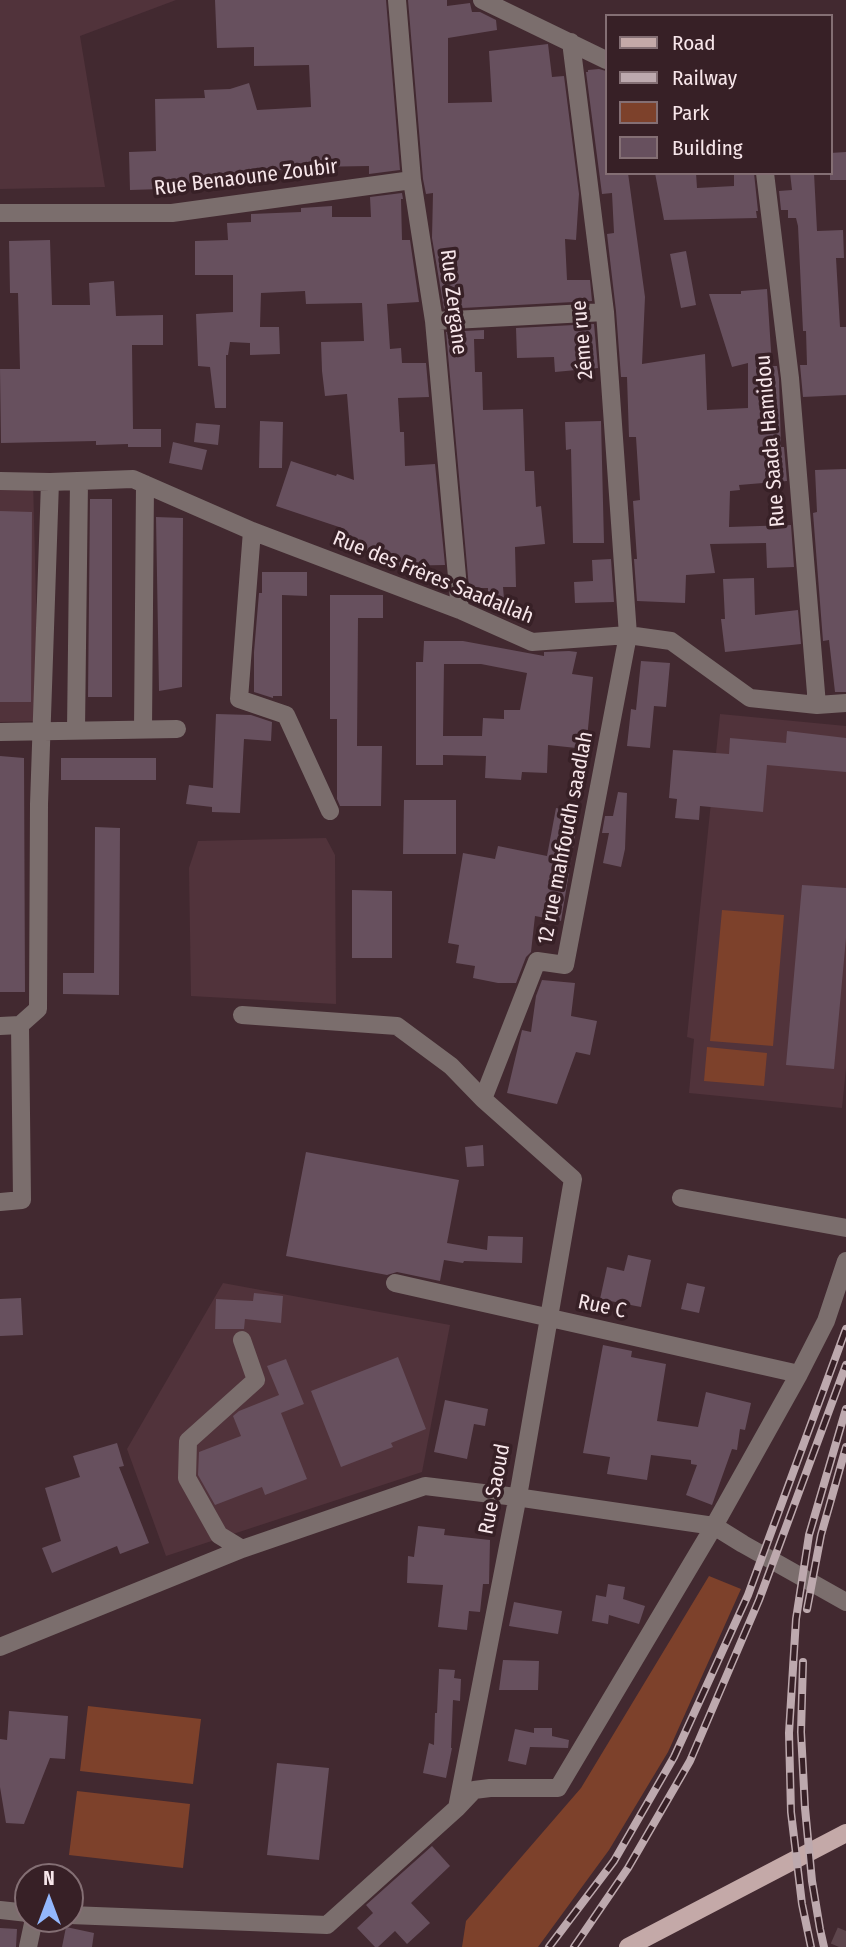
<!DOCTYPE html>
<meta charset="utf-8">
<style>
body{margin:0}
#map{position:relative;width:846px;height:1947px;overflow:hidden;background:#422930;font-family:"Fira Sans Condensed",sans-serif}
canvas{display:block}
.legend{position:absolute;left:605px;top:14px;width:228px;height:161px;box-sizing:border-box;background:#372026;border:2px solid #846f74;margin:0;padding:9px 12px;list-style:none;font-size:21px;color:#f7e6ea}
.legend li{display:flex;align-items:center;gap:14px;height:35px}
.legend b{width:35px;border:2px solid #846f74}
.north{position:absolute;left:14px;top:1863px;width:70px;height:70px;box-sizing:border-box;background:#372026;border:2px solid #846f74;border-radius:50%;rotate:0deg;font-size:19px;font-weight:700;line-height:28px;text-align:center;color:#f7e6ea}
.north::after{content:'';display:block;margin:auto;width:24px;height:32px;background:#93b7fd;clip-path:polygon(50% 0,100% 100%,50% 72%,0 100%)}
</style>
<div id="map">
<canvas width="846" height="1947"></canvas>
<ul class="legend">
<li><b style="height:9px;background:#c4a9a8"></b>Road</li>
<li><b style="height:9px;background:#bda9ae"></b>Railway</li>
<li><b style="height:19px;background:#7d412b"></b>Park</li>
<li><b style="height:19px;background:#67505e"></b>Building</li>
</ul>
<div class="north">N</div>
</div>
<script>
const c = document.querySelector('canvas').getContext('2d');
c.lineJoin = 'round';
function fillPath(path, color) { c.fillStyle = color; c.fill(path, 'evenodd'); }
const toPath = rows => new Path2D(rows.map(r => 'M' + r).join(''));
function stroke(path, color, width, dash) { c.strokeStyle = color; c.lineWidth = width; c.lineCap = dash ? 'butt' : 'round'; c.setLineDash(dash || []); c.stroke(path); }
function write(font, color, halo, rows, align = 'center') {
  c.font = font + ' "Fira Sans Condensed",sans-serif'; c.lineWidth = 7; c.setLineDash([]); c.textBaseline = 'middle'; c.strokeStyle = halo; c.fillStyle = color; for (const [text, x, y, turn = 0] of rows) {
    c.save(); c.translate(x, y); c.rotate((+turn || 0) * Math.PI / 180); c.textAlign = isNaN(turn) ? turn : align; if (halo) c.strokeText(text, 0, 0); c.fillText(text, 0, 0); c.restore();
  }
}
const built = toPath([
 [0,0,176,0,80,36,105,187,0,189],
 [33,480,39,721,0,722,0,483],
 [720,714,846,726,846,1068,842,1108,689,1093,694,1039,687,1037],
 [326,838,335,855,336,1004,191,996,189,868,198,841],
 [223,1283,450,1325,422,1472,166,1556,127,1449]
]);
const green = toPath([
 [722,910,784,915,773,1046,710,1041],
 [707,1047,767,1053,764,1086,704,1081],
 [709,1576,741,1589,668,1752,609,1850,538,1947,462,1947,466,1921,581,1788],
 [88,1706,201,1719,193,1784,80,1771],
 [77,1791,190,1804,183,1868,69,1855]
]);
const building = toPath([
 [215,0,386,0,400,170,369,174,369,166,311,167,311,169,257,171,257,177,234,178,235,181,162,184,162,189,130,190,129,152,156,151,155,99,205,98,204,90,230,89,249,83,257,110,311,107,309,65,254,66,254,47,217,48],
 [408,0,447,0,447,6,470,3,472,12,480,12,496,20,497,30,448,38,448,103,492,102,489,51,548,44,552,77,564,76,579,194,576,240,565,239,567,280,590,280,592,301,444,309,432,238,433,193,426,194,423,179],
 [599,69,606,71,606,173,628,173,645,297,642,364,705,354,707,410,748,408,748,363,732,367,709,294,741,294,741,291,767,289,772,366,777,366,779,379,781,447,784,447,787,481,739,485,740,490,730,491,729,527,791,525,794,567,767,568,766,543,710,544,715,573,686,575,685,603,637,601,634,559,637,559,633,501,640,500,636,437,629,437,627,377,621,377,616,311,607,234,614,233,612,193,602,194,586,72,588,72,588,70],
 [846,152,846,180,830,180,830,153],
 [655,173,696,173,697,188,734,186,734,173,754,173,758,211,756,211,757,218,664,220],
 [790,173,814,173,817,231,843,230,844,258,836,258,840,327,846,327,846,395,803,397,800,365,807,365,806,331,803,331,798,226,796,218,788,218,788,210,781,210,779,191,792,190],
 [402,193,403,199,401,199,402,240,410,240,419,302,387,304,390,349,401,348,402,363,426,363,429,397,398,398,400,432,404,432,405,466,435,464,445,565,396,566,395,561,340,542,345,529,276,506,291,461,336,476,337,474,354,480,347,394,325,396,322,371,321,342,364,341,362,303,306,304,305,291,261,293,260,327,279,327,280,354,250,355,250,343,230,342,228,355,226,355,226,408,215,408,210,367,198,366,196,314,233,312,233,275,195,275,195,241,228,240,227,223,251,222,251,214,301,212,301,208,332,206,332,217,371,217,370,197],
 [50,240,52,305,90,305,89,283,114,281,116,316,163,315,163,345,132,345,133,429,161,429,161,447,128,447,128,444,96,445,96,441,1,443,0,369,20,369,18,293,10,293,9,241],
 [686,251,696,305,681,308,670,254],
 [594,324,598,368,555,372,554,357,517,358,516,328],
 [484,330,484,339,474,339,475,372,482,372,483,410,523,409,525,471,534,471,536,507,541,506,545,544,515,547,516,587,503,587,504,599,488,600,488,588,469,588,446,332],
 [260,421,283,422,282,468,259,468],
 [601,421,604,543,573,543,571,449,566,450,565,422],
 [196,423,220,425,218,445,194,442],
 [173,442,207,450,202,470,169,463],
 [846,469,846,692,835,692,829,640,823,641,813,513,817,512,815,470],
 [90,499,112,499,112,697,88,697],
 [0,511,32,512,31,702,0,702],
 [156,517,183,518,182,687,159,691],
 [611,559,614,602,575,603,574,582,593,581,592,560],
 [262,572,307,572,307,596,282,595,282,696,273,696,273,698,254,692,254,652,259,593,262,593],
 [754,578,755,615,798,610,801,644,725,652,721,619,725,619,723,579],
 [330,595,383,595,383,618,358,618,357,746,382,746,381,806,340,806,337,799,337,719,330,719],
 [424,641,463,641,544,656,544,652,569,651,577,652,572,674,593,677,586,749,548,745,547,773,522,772,521,780,485,778,486,756,443,755,443,765,416,765,416,662,423,662],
 [444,664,481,664,527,673,520,710,504,710,504,719,483,718,482,736,443,736],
 [641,661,670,663,666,707,654,706,650,748,627,746,631,709,636,710],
 [216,714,251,715,272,722,271,741,244,739,240,813,212,812,212,807,186,804,189,785,213,788],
 [787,731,846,738,846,772,767,765,763,812,700,806,699,820,675,818,677,799,669,798,673,750,729,754,730,738,786,743],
 [0,756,24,758,25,992,0,992],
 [61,758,156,758,156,780,61,780],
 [618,792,627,793,625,849,621,867,603,863,609,833,602,833,605,816,613,816],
 [404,800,456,800,456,854,403,854],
 [556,808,579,812,561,921,535,916,531,952,526,957,516,983,498,983,473,978,475,966,456,963,459,945,448,943,463,853,495,859,498,846,547,856],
 [95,827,120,828,119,995,63,994,63,973,94,973],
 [802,885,846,888,846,938,834,1069,786,1065],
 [352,890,392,891,392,958,352,958],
 [542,980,575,983,571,1016,597,1021,590,1055,576,1052,557,1104,507,1093,522,1030,531,1032,536,996],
 [483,1145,484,1166,467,1167,465,1147],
 [306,1152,459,1180,447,1243,487,1250,488,1236,523,1237,522,1263,464,1261,463,1263,444,1260,440,1281,397,1272,387,1275,286,1256],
 [628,1255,651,1260,641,1307,600,1299,607,1267,624,1271],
 [687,1283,705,1287,699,1313,681,1309],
 [254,1293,283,1296,281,1323,245,1319,244,1329,215,1329,216,1299,253,1301],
 [21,1298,23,1335,0,1336,0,1299],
 [603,1345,632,1351,631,1357,666,1364,657,1421,698,1427,706,1392,751,1403,745,1430,740,1429,737,1450,732,1449,712,1505,686,1495,697,1465,691,1464,691,1460,651,1455,647,1480,607,1474,610,1457,583,1453],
 [398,1357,426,1429,391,1443,393,1447,341,1467,311,1391],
 [286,1359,304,1404,281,1413,307,1479,265,1495,262,1487,215,1505,198,1475,199,1452,241,1436,233,1416,239,1411,279,1395,267,1366],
 [445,1400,488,1409,485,1426,474,1424,467,1459,434,1452],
 [117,1443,124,1466,119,1467,149,1543,120,1554,117,1546,52,1573,42,1548,61,1541,45,1488,80,1477,73,1456],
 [418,1526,445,1529,444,1535,490,1540,489,1584,483,1584,480,1612,469,1611,467,1630,438,1627,443,1585,407,1583,408,1556,414,1557],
 [608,1584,625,1587,623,1599,645,1606,639,1624,609,1615,608,1624,592,1621,596,1595,606,1597],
 [514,1602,562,1611,558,1634,509,1626],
 [503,1660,539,1661,538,1690,499,1690],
 [439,1669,455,1670,454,1678,461,1679,460,1701,453,1700,451,1748,452,1748,446,1778,423,1773,429,1743,434,1745,435,1713,437,1713],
 [9,1711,68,1716,65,1759,50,1758,24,1824,6,1823,0,1787,0,1739,7,1740],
 [534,1728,552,1728,552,1736,569,1740,568,1748,530,1747,526,1765,508,1761,515,1729,534,1733],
 [277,1763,329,1768,319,1860,267,1855],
 [432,1846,450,1866,411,1903,430,1923,407,1944,395,1931,378,1947,375,1947,357,1928,373,1913,366,1905],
 [66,1927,94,1933,92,1947,62,1947],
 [0,1928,17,1929,16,1947,0,1947]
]);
const minorTunnel = toPath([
 [839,1947,846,1931]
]);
const minor = toPath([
 [397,0,412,180,434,321,460,610],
 [482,0,606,60],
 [765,173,790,378,817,705],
 [0,213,172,213,412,180],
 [434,321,605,312],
 [0,481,50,482,133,479,252,531,460,610,532,642,628,635,671,641,750,698,817,705,846,703],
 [252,531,239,699,286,715,330,811],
 [143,729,145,484],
 [76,730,79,481],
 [0,732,177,729],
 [242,1015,397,1026,451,1066,483,1099],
 [0,1026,20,1025],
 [681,1198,846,1228],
 [0,1202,22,1200,20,1025,38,1009,39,804,50,482],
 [846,1261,826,1321,799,1374,714,1526,743,1544,846,1602],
 [395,1283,799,1374],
 [242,1340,256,1380,188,1441,187,1478,219,1535,242,1549],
 [0,1647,242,1549,425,1486,516,1497,714,1526,558,1788,490,1788,474,1790,457,1808,327,1925,70,1915],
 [457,1808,520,1485,573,1179,483,1099,537,961,565,965,628,635,605,312,571,42],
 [0,1910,28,1913],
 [28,1947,34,1919]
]);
const major = toPath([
 [628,1947,846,1833]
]);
const rail = toPath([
 [807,1609,821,1535,846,1447],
 [803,1662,801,1732,805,1808,812,1881,820,1929,824,1947],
 [549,1947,614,1861,674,1757,748,1595,846,1329],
 [574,1947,628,1868,690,1761,759,1600,846,1365],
 [811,1947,802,1904,791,1812,789,1733,796,1619,809,1535,846,1409]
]);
const streetNames = [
 ["Rue Benaoune Zoubir",246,178,-7],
 ["Rue Zergane",453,302,83],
 ["2éme rue",583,340,-95],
 ["Rue Saada Hamidou",771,441,-95],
 ["Rue des Frères Saadallah",433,578,22],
 ["12 rue mahfoudh saadlah",566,838,-79],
 ["Rue C",602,1307,12],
 ["Rue Saoud",495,1489,-79]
];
fillPath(built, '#51333b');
fillPath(green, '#7d412b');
fillPath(building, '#67505e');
stroke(minorTunnel, '#5d454c', 18, [18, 9]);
stroke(minor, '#7b6e6d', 18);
stroke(major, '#c4a9a8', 18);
stroke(rail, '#bda9ae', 8);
stroke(rail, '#372026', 5, [16]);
write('21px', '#f7e6ea', '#372026', streetNames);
</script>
